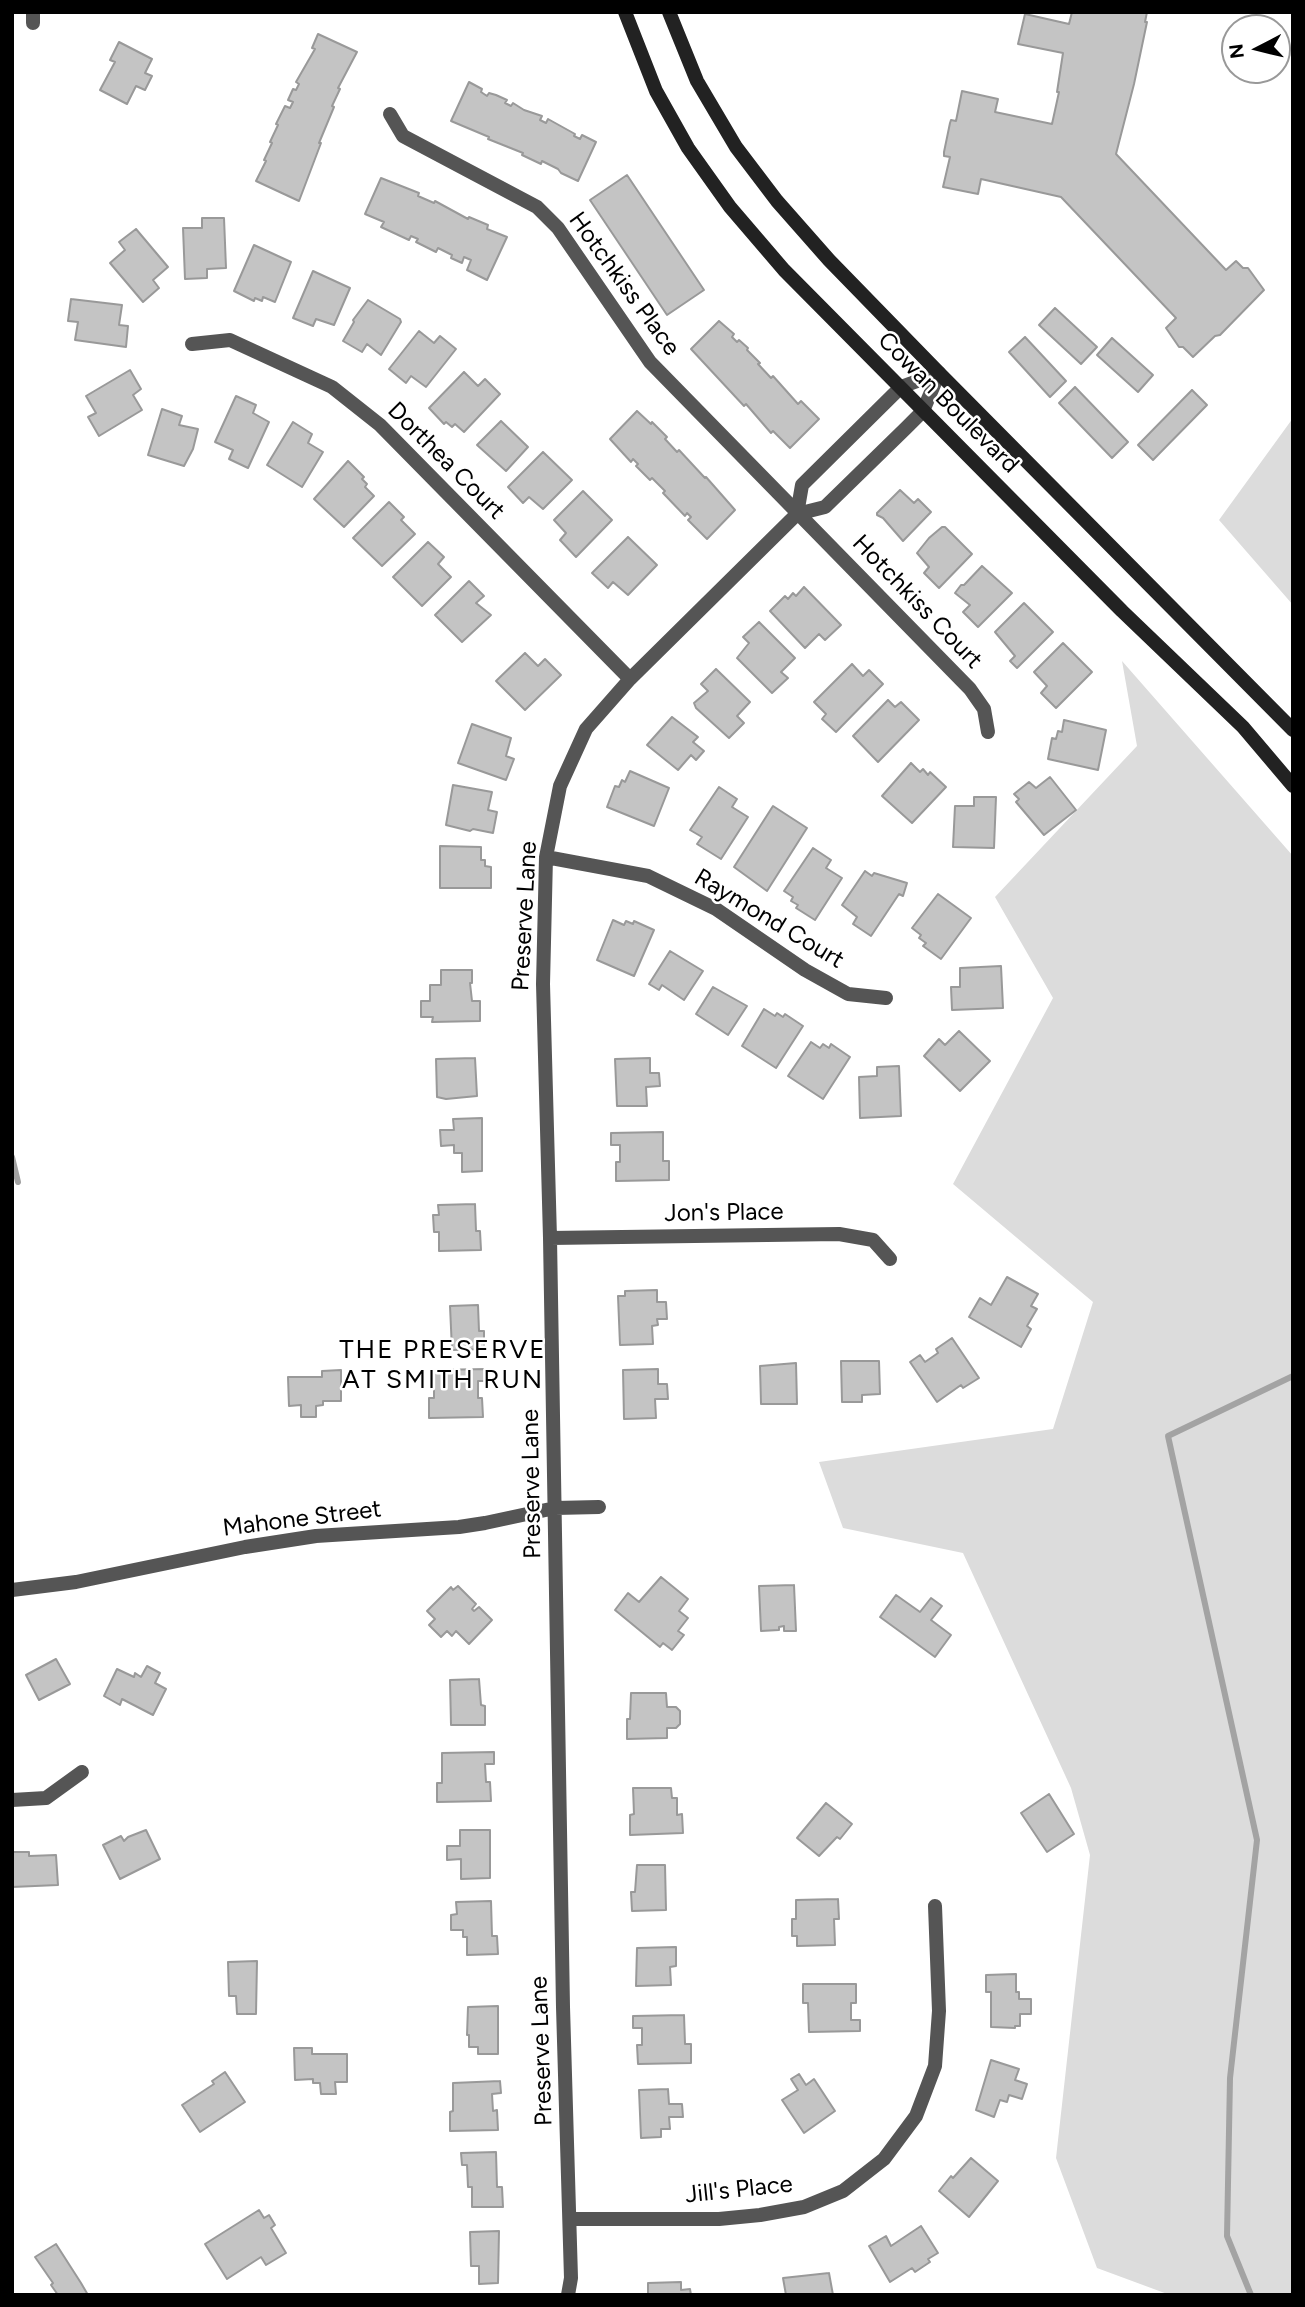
<!DOCTYPE html>
<style>
body{margin:0}
#map{position:relative;width:1305px;height:2307px;overflow:hidden;background:#fff;font-family:Figtree,sans-serif}
canvas{display:block}
.frame{position:absolute;inset:0;border:14px solid #000;pointer-events:none}
.north{position:absolute;left:1221px;top:14px;width:70px;height:70px;box-sizing:border-box;background:#fff;border:2px solid #999;border-radius:50%;rotate:263deg;font-size:19px;font-weight:700;line-height:28px;text-align:center;color:#000}
.north::after{content:'';display:block;margin:auto;width:24px;height:32px;background:#000;clip-path:polygon(50% 0,100% 100%,50% 72%,0 100%)}
</style>
<div id="map">
<canvas width="1305" height="2307"></canvas>
<div class="frame"></div>
<div class="north">N</div>
</div>
<script>
const c = document.querySelector('canvas').getContext('2d');
c.lineJoin = 'round';
function fillPath(path, color) { c.fillStyle = color; c.fill(path, 'evenodd'); }
const toPath = rows => new Path2D(rows.map(r => 'M' + r).join(''));
function stroke(path, color, width, dash) { c.strokeStyle = color; c.lineWidth = width; c.lineCap = dash ? 'butt' : 'round'; c.setLineDash(dash || []); c.stroke(path); }
function write(font, color, halo, rows, align = 'center') {
  c.font = font + ' Figtree,sans-serif'; c.lineWidth = 5; c.setLineDash([]); c.textBaseline = 'middle'; c.strokeStyle = halo; c.fillStyle = color; for (const [text, x, y, turn = 0] of rows) {
    c.save(); c.translate(x, y); c.rotate((+turn || 0) * Math.PI / 180); c.textAlign = isNaN(turn) ? turn : align; if (halo) c.strokeText(text, 0, 0); c.fillText(text, 0, 0); c.restore();
  }
}
const green = toPath([
 [1293,418,1293,605,1219,520],
 [1122,661,1293,856,1293,2295,1170,2295,1097,2268,1056,2158,1090,1855,1071,1788,963,1553,843,1528,819,1462,1053,1429,1093,1302,953,1184,1053,998,995,897,1137,746]
]);
const stream = toPath([
 [12,1157,18,1182],
 [1251,2295,1227,2236,1230,2078,1257,1840,1168,1436,1293,1376]
]);
const building = toPath([
 [1072,12,1147,12,1145,22,1147,22,1134,84,1116,154,1226,270,1236,261,1243,268,1248,268,1264,290,1220,335,1215,336,1193,357,1183,347,1179,347,1166,328,1176,318,1061,197,981,179,978,194,943,187,950,157,944,156,944,152,950,123,951,120,956,121,962,91,998,99,995,112,1052,124,1059,92,1057,92,1063,53,1018,44,1025,14,1069,24,1072,12],
 [318,34,357,52,338,88,340,89,332,106,334,107,319,143,321,143,299,201,256,181,266,161,264,160,272,143,270,142,278,125,276,124,285,106,290,108,293,102,288,100,293,89,296,90,299,84,296,82,315,49,312,48,318,34],
 [119,42,152,59,145,73,152,76,145,90,136,86,127,104,100,90,115,62,110,60,119,42],
 [469,82,482,89,481,92,487,96,489,93,496,95,507,100,505,103,511,106,513,103,524,110,542,116,540,120,546,123,548,119,575,134,574,136,580,139,582,135,596,142,578,181,561,173,558,169,542,161,541,164,522,155,523,153,488,139,489,137,451,121,469,82],
 [627,175,704,290,667,315,590,200,627,175],
 [381,178,419,193,418,196,434,203,435,201,468,219,469,217,488,225,487,229,507,237,487,280,467,270,471,260,464,257,462,263,451,258,452,255,438,248,436,252,416,242,418,239,411,236,409,240,381,227,384,222,365,214,381,178],
 [202,218,224,218,226,268,207,269,207,278,185,279,183,228,202,228,202,218],
 [136,229,168,267,153,280,159,288,143,302,110,263,125,250,119,242,136,229],
 [254,245,291,262,275,302,263,297,262,301,255,298,254,301,234,291,254,245],
 [313,271,350,288,334,325,316,319,313,326,293,318,313,271],
 [71,299,122,305,119,325,128,326,126,347,75,340,78,322,68,321,71,299],
 [368,300,400,319,401,322,381,355,367,344,362,352,343,341,354,322,353,320,368,300],
 [1055,308,1097,347,1081,364,1039,325,1055,308],
 [719,321,734,334,732,337,737,342,739,340,748,348,747,350,760,363,758,364,771,378,773,376,798,404,801,401,819,419,790,448,773,431,771,433,746,404,744,406,691,349,719,321],
 [419,331,434,343,440,336,456,349,426,387,411,376,406,383,389,369,419,331],
 [1025,337,1066,381,1050,397,1009,352,1025,337],
 [1112,338,1153,375,1138,392,1097,355,1112,338],
 [130,370,141,389,133,395,142,410,99,436,88,417,96,413,86,396,130,370],
 [464,372,478,386,485,379,500,394,464,432,455,424,452,427,446,422,444,424,429,408,464,372],
 [1075,387,1128,442,1112,458,1059,403,1075,387],
 [1192,390,1207,405,1153,460,1138,445,1192,390],
 [236,396,256,405,253,413,269,422,248,468,229,459,233,450,215,442,236,396],
 [162,409,182,416,179,425,198,429,193,449,184,466,148,455,162,409],
 [637,411,651,424,652,422,667,437,665,439,677,452,679,450,705,478,706,477,735,510,707,539,688,520,691,517,687,513,685,516,663,493,665,491,652,478,650,480,636,466,638,464,633,459,631,462,610,439,637,411],
 [501,421,528,447,506,471,477,445,501,421],
 [293,422,312,434,308,443,323,452,302,487,267,465,293,422],
 [543,452,572,480,543,509,529,497,523,503,508,487,543,452],
 [348,461,364,477,362,479,367,484,365,487,374,496,344,527,314,499,348,461],
 [900,490,914,503,918,499,931,512,903,541,883,518,877,515,877,513,900,490],
 [583,491,612,520,576,557,560,540,566,533,554,520,583,491],
 [389,502,404,517,401,520,415,534,382,566,353,538,389,502],
 [942,527,945,527,972,554,939,588,924,573,929,567,917,553,929,538,942,527],
 [628,537,657,565,628,595,613,582,608,588,592,573,628,537],
 [428,542,444,557,438,564,451,577,422,606,393,577,428,542],
 [982,566,1012,593,978,627,963,612,970,605,955,593,961,585,964,585,982,566],
 [469,581,484,596,476,603,491,615,462,642,435,615,469,581],
 [804,587,841,625,825,640,819,634,805,648,770,611,785,596,788,599,793,593,796,596,804,587],
 [1024,603,1053,632,1017,668,1010,661,1015,656,995,632,1024,603],
 [759,622,795,658,781,672,788,678,772,693,737,658,749,643,743,637,759,622],
 [1063,643,1092,672,1056,708,1041,693,1047,686,1034,672,1063,643],
 [525,653,538,666,545,659,561,675,525,710,496,681,525,653],
 [852,664,863,676,869,670,883,684,836,732,822,719,826,714,814,702,852,664],
 [716,669,750,702,737,716,744,723,729,738,696,708,694,703,708,691,701,684,716,669],
 [888,700,895,707,901,702,919,720,878,762,853,736,888,700],
 [672,717,698,737,693,742,704,751,696,760,691,755,678,770,647,745,672,717],
 [1064,720,1106,730,1098,770,1048,759,1052,738,1056,739,1058,731,1062,732,1064,720],
 [472,724,511,738,506,756,514,759,506,780,458,763,472,724],
 [911,763,920,772,923,769,928,775,930,772,946,787,912,823,882,796,911,763],
 [630,771,669,788,654,826,607,807,615,786,619,787,622,780,625,782,630,771],
 [1050,777,1076,810,1044,835,1016,802,1019,799,1014,794,1029,782,1036,788,1050,777],
 [453,785,492,792,488,810,497,812,493,833,473,829,470,831,446,825,453,785],
 [719,787,737,799,732,807,748,817,721,859,697,844,702,837,690,830,719,787],
 [974,797,996,797,994,848,953,847,955,806,974,806,974,797],
 [773,806,807,828,767,891,734,867,773,806],
 [440,846,481,847,481,860,485,860,485,866,491,867,491,888,440,888,440,846],
 [813,848,831,860,826,868,842,878,815,920,796,908,798,905,791,901,793,897,784,891,813,848],
 [865,871,872,876,874,873,907,883,903,896,899,894,871,936,853,924,857,917,842,905,865,871],
 [938,894,971,918,941,959,923,946,926,943,919,938,921,935,912,928,938,894],
 [613,920,624,925,626,921,633,924,634,921,654,930,634,976,597,960,613,920],
 [670,951,703,971,684,1000,662,985,659,990,649,984,670,951],
 [1001,966,1003,1008,952,1010,951,987,960,987,960,968,1001,966],
 [441,970,472,970,472,983,470,983,472,1001,480,1001,480,1021,432,1022,433,1017,421,1017,421,1001,430,1001,430,985,441,985,441,970],
 [713,987,747,1006,728,1035,696,1014,713,987],
 [764,1009,775,1016,777,1013,783,1017,785,1014,803,1026,776,1068,742,1046,764,1009],
 [959,1031,990,1061,960,1091,924,1056,939,1039,945,1045,959,1031],
 [811,1042,820,1048,823,1044,829,1048,831,1044,850,1057,823,1099,788,1076,811,1042],
 [475,1058,477,1096,446,1099,437,1097,436,1059,475,1058],
 [650,1058,650,1073,659,1073,660,1086,646,1087,647,1106,617,1106,615,1059,650,1058],
 [899,1066,901,1116,860,1118,859,1077,877,1076,877,1067,899,1066],
 [482,1118,482,1171,462,1172,462,1153,454,1153,454,1145,441,1146,440,1130,454,1130,453,1119,482,1118],
 [663,1132,663,1161,669,1161,669,1180,616,1181,616,1162,620,1162,620,1145,611,1145,611,1133,663,1132],
 [475,1204,476,1231,480,1231,481,1250,439,1251,439,1232,434,1232,433,1215,439,1215,438,1205,475,1204],
 [1007,1277,1038,1294,1031,1306,1037,1309,1027,1326,1031,1329,1021,1347,969,1317,980,1298,991,1305,1007,1277],
 [657,1290,657,1302,666,1302,667,1319,657,1319,658,1325,652,1326,653,1344,620,1345,618,1296,625,1296,625,1291,657,1290],
 [478,1305,479,1331,484,1331,484,1349,452,1350,450,1306,478,1305],
 [952,1338,979,1378,963,1388,961,1385,937,1402,910,1362,920,1355,925,1362,938,1353,936,1349,952,1338],
 [841,1361,879,1361,880,1394,862,1395,862,1402,842,1402,841,1361],
 [796,1363,797,1404,761,1404,760,1366,796,1363],
 [486,1369,486,1381,478,1381,478,1398,482,1398,483,1417,429,1418,429,1398,434,1398,434,1370,486,1369],
 [658,1369,658,1384,667,1384,668,1399,655,1399,656,1418,624,1419,623,1370,658,1369],
 [341,1370,341,1401,323,1401,323,1405,316,1406,316,1417,301,1417,301,1405,289,1406,288,1377,322,1377,322,1371,341,1370],
 [661,1577,688,1599,679,1611,688,1618,678,1631,684,1635,672,1650,663,1643,660,1647,615,1610,628,1593,639,1602,661,1577],
 [794,1585,796,1631,784,1631,784,1626,779,1627,779,1630,761,1631,759,1586,794,1585],
 [458,1586,476,1604,472,1609,474,1611,479,1607,492,1620,469,1644,456,1631,452,1636,447,1631,441,1637,429,1625,435,1619,427,1611,451,1587,453,1590,458,1586],
 [896,1595,920,1612,931,1598,942,1606,931,1620,951,1635,935,1657,880,1617,896,1595],
 [56,1659,70,1684,39,1700,26,1675,56,1659],
 [147,1666,160,1673,155,1683,166,1689,153,1715,122,1699,120,1705,104,1696,117,1669,134,1677,135,1673,141,1677,147,1666],
 [479,1679,481,1705,485,1706,485,1725,451,1725,450,1680,479,1679],
 [631,1693,666,1693,667,1707,676,1707,680,1711,680,1724,676,1728,667,1728,667,1738,627,1739,627,1719,630,1719,631,1693],
 [494,1752,494,1764,485,1764,486,1782,490,1782,491,1801,437,1802,437,1783,442,1783,442,1753,494,1752],
 [633,1788,671,1788,672,1798,677,1798,677,1815,682,1814,683,1833,630,1835,630,1815,634,1814,633,1788],
 [1049,1794,1074,1834,1047,1852,1021,1813,1049,1794],
 [826,1803,852,1824,840,1839,837,1837,819,1856,797,1838,826,1803],
 [146,1830,160,1859,120,1879,103,1845,121,1836,124,1841,128,1837,146,1830],
 [460,1830,490,1830,490,1878,461,1879,461,1859,447,1860,447,1846,460,1846,460,1830],
 [12,1852,29,1852,29,1856,56,1855,58,1885,12,1887,12,1852],
 [637,1865,665,1865,666,1910,632,1911,631,1892,635,1892,637,1865],
 [838,1899,839,1919,834,1919,835,1945,797,1946,797,1936,792,1936,792,1919,796,1919,796,1900,838,1899],
 [491,1901,492,1936,497,1936,498,1954,467,1955,467,1937,463,1937,463,1930,451,1930,451,1915,457,1914,456,1902,491,1901],
 [676,1947,676,1966,670,1967,671,1985,636,1986,637,1948,676,1947],
 [257,1961,256,2014,237,2014,236,1996,229,1996,228,1962,257,1961],
 [1016,1974,1016,1992,1019,1992,1019,1999,1031,1999,1031,2014,1020,2014,1020,2026,1015,2026,1015,2028,991,2027,991,1992,986,1992,986,1975,1016,1974],
 [803,1984,856,1984,856,2003,851,2003,851,2020,860,2020,860,2031,809,2032,808,2003,803,2003,803,1984],
 [498,2006,498,2054,478,2054,478,2047,469,2047,469,2035,467,2035,468,2007,498,2006],
 [684,2015,685,2044,691,2044,691,2063,638,2064,637,2045,642,2045,642,2028,633,2028,633,2016,684,2015],
 [294,2048,312,2048,312,2054,347,2054,347,2082,335,2082,336,2094,321,2094,320,2083,313,2083,313,2079,295,2080,294,2048],
 [991,2060,1019,2069,1015,2080,1027,2084,1022,2099,1009,2095,1007,2102,1000,2100,994,2117,976,2110,991,2060],
 [225,2072,245,2102,200,2132,182,2105,214,2084,212,2081,225,2072],
 [799,2074,806,2085,814,2079,835,2111,804,2133,782,2100,798,2090,791,2079,799,2074],
 [500,2081,501,2093,492,2094,493,2111,497,2110,498,2130,450,2131,450,2112,453,2111,453,2083,500,2081],
 [668,2089,669,2104,682,2104,683,2117,669,2117,670,2129,661,2129,661,2137,641,2138,639,2090,668,2089],
 [496,2152,497,2187,502,2187,503,2207,472,2207,472,2187,468,2187,467,2165,462,2165,461,2153,496,2152],
 [971,2158,998,2181,969,2217,939,2191,951,2176,953,2178,971,2158],
 [259,2210,264,2218,269,2215,275,2225,271,2228,286,2253,266,2265,261,2257,227,2279,205,2244,259,2210],
 [921,2226,938,2253,928,2259,930,2262,915,2272,912,2268,890,2282,869,2246,886,2236,891,2246,921,2226],
 [499,2231,498,2283,479,2284,479,2266,471,2266,470,2232,499,2231],
 [56,2244,81,2283,88,2295,58,2295,51,2285,53,2283,35,2257,56,2244],
 [829,2273,833,2295,786,2295,783,2278,829,2273],
 [681,2282,681,2290,690,2289,691,2295,648,2295,648,2283,681,2282]
]);
const minor = toPath([
 [33,12,33,23],
 [390,114,403,136,537,207,558,228,650,362,970,689,984,709,988,732],
 [192,344,230,340,332,387,380,425,630,679],
 [797,514,802,485,901,387,939,373],
 [546,857,648,876,716,909,805,970,848,994,886,998],
 [550,1238,839,1234,873,1240,890,1259],
 [12,1590,76,1582,245,1547,316,1536,459,1527,485,1523,555,1508,599,1507],
 [12,1800,46,1798,82,1772],
 [570,2219,719,2219,760,2215,804,2207,843,2191,884,2159,916,2116,935,2066,939,2011,935,1906],
 [568,2295,571,2278,563,2007,550,1238,543,984,546,857,560,786,586,729,630,679,797,514,825,507,906,428,923,411,939,373]
]);
const secondary = toPath([
 [625,12,656,91,688,148,730,207,784,270,1122,611,1243,727,1293,786],
 [669,12,697,81,736,147,777,201,829,260,939,373,1293,730]
]);
const streetNames = [
 ["Hotchkiss Place",624,284,54],
 ["Cowan Boulevard",948,403,45],
 ["Dorthea Court",446,461,45],
 ["Hotchkiss Court",917,602,46],
 ["Preserve Lane",525,916,-87],
 ["Raymond Court",769,919,31],
 ["Jon's Place",724,1213,-1],
 ["Preserve Lane",532,1484,-91],
 ["Mahone Street",302,1519,-7],
 ["Preserve Lane",542,2051,-92],
 ["Jill's Place",739,2190,-6]
];
const neighbourhoodNames = [
 ["THE PRESERVE",443,1350],
 ["AT SMITH RUN",443,1380]
];
fillPath(green, '#dcdcdc');
stroke(stream, '#a3a3a3', 6);
fillPath(building, '#c4c4c4');
stroke(building, '#999', 2);
stroke(minor, '#555', 14);
stroke(secondary, '#222', 14);
write('24px', '#000', '#fff', streetNames);
c.letterSpacing = '2px';
write('26px', '#000', '#fff', neighbourhoodNames);
c.letterSpacing = '0px';
</script>
